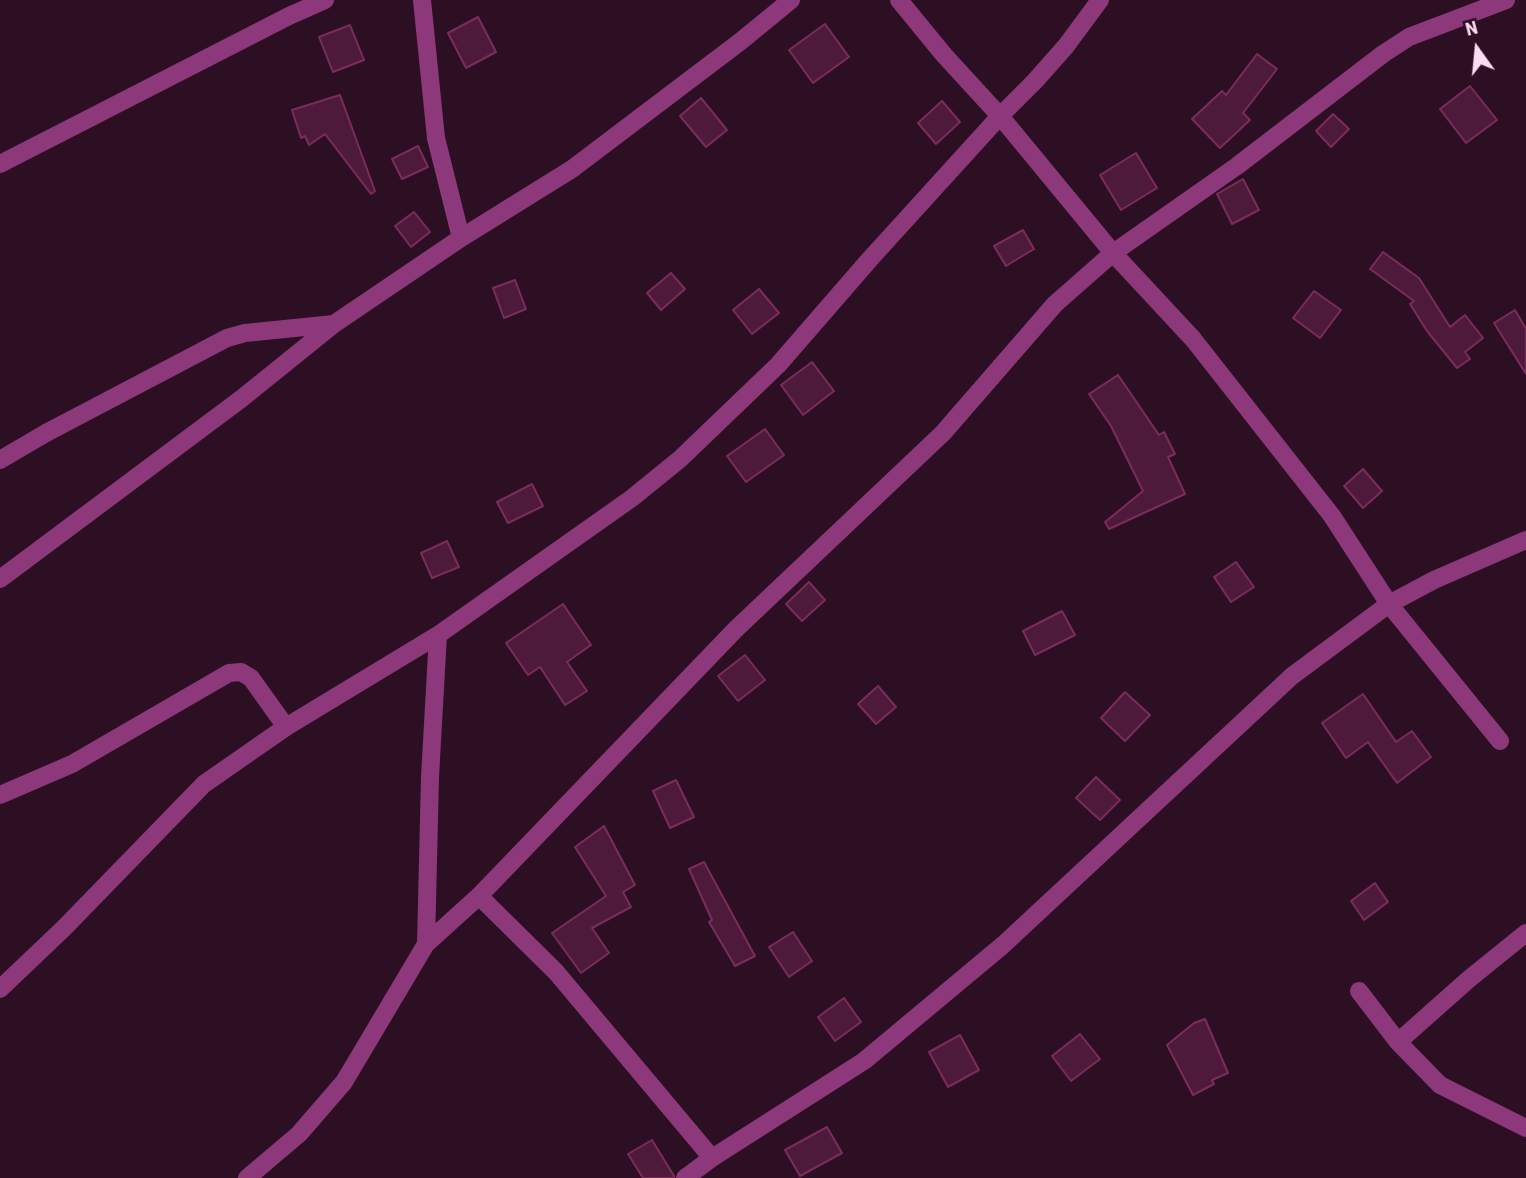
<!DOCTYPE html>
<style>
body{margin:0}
#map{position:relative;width:1526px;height:1178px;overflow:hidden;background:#2c0f22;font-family:"Roboto Condensed",sans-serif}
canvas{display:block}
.north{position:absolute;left:1442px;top:14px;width:70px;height:70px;-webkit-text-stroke:5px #2c0f22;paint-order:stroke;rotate:345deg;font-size:19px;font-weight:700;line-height:28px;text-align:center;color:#ffdaf4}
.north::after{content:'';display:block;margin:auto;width:24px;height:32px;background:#ffdaf4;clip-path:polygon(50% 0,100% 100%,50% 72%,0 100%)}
</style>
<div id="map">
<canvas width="1526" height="1178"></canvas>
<div class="north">N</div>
</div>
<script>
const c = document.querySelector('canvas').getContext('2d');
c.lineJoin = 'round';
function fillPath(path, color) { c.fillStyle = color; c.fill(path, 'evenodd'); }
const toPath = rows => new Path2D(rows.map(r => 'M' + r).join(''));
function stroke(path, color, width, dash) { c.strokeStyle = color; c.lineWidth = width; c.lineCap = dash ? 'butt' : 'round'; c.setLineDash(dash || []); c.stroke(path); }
const building = toPath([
 [478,17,496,52,466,68,448,33,478,17],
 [825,24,849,57,813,83,789,50,825,24],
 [350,25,364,60,333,72,319,37,350,25],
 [1257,54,1277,69,1243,113,1250,120,1220,148,1192,119,1222,91,1226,95,1257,54],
 [1470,86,1497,120,1466,143,1440,109,1470,86],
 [340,95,375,191,371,194,325,134,309,145,305,136,301,138,292,110,340,95],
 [701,98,727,130,706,147,680,116,701,98],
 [942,101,960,122,936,144,918,123,942,101],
 [1333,114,1349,129,1331,147,1316,131,1333,114],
 [418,146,428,167,402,179,392,159,418,146],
 [1136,153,1157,188,1121,210,1100,175,1136,153],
 [1243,179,1259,210,1232,224,1217,194,1243,179],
 [414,212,430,232,411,247,395,226,414,212],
 [1023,230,1034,249,1006,266,994,246,1023,230],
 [1383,252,1419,278,1450,327,1465,315,1483,338,1465,352,1470,359,1457,368,1427,331,1410,304,1414,301,1370,269,1383,252],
 [671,273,685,289,661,310,647,293,671,273],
 [515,280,526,309,504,318,493,288,515,280],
 [759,289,779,313,752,334,733,310,759,289],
 [1314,291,1341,310,1320,338,1293,318,1314,291],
 [1515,310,1526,329,1526,374,1494,323,1515,310],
 [812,362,834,391,803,415,781,385,812,362],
 [1118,375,1159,435,1164,432,1175,454,1168,457,1185,494,1109,529,1105,522,1143,491,1111,426,1089,394,1118,375],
 [765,429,784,455,746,482,727,456,765,429],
 [1363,469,1382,491,1363,508,1344,486,1363,469],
 [532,484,543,506,508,523,497,502,532,484],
 [447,541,459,567,432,578,421,553,447,541],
 [1236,562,1254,587,1231,602,1214,577,1236,562],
 [809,582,825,600,802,621,786,604,809,582],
 [563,604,591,645,567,662,587,691,565,705,540,667,528,675,506,643,563,604],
 [1062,611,1075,635,1035,655,1023,631,1062,611],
 [745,655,765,680,738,701,718,676,745,655],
 [878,686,896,707,876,724,858,704,878,686],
 [1125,692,1150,715,1125,741,1101,718,1125,692],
 [1363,694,1396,742,1412,731,1431,757,1397,783,1368,742,1346,758,1322,723,1363,694],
 [1096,777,1120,800,1100,820,1076,798,1096,777],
 [676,780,694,817,670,828,653,791,676,780],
 [604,826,635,885,623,892,631,907,592,928,609,953,581,973,552,933,606,896,575,847,604,826],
 [704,862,755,956,735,966,709,922,712,920,689,869,704,862],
 [1375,883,1388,902,1364,920,1351,901,1375,883],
 [793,932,812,961,789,977,769,947,793,932],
 [844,998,861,1022,835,1041,818,1017,844,998],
 [1205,1019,1228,1073,1212,1080,1214,1084,1193,1095,1167,1045,1194,1023,1205,1019],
 [1080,1034,1100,1059,1071,1081,1052,1056,1080,1034],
 [960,1035,979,1070,948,1087,929,1052,960,1035],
 [827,1127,842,1153,800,1176,785,1150,827,1127],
 [652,1140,674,1176,674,1178,643,1178,628,1154,652,1140]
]);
const minor = toPath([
 [422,0,436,138,461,238],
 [899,0,944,55,1000,116,1113,253,1193,339,1332,516,1389,604,1500,741],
 [0,164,289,16,325,0],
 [0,460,46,433,227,338,245,333,334,324],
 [0,579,241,399,334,324,461,238,572,169,741,41,791,0],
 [0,795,72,764,229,673,241,672,251,678,286,727],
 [479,896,556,972,712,1158],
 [426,944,479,896,736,629,943,433,1055,304,1113,253,1237,166,1383,54,1409,37,1506,0],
 [0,989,64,928,204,784,286,727,438,635,632,498,680,459,778,365,870,259,1000,116,1035,81,1066,46,1100,0],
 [1359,991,1398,1042,1440,1085,1526,1128],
 [1398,1042,1469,979,1526,933],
 [247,1178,299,1134,344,1082,426,944,430,777,438,635],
 [685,1178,712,1158,864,1061,1003,945,1292,676,1389,604,1434,580,1526,540]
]);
fillPath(building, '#4e1a3a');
stroke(building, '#7b2b5d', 2);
stroke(minor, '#8d387b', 18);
</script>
